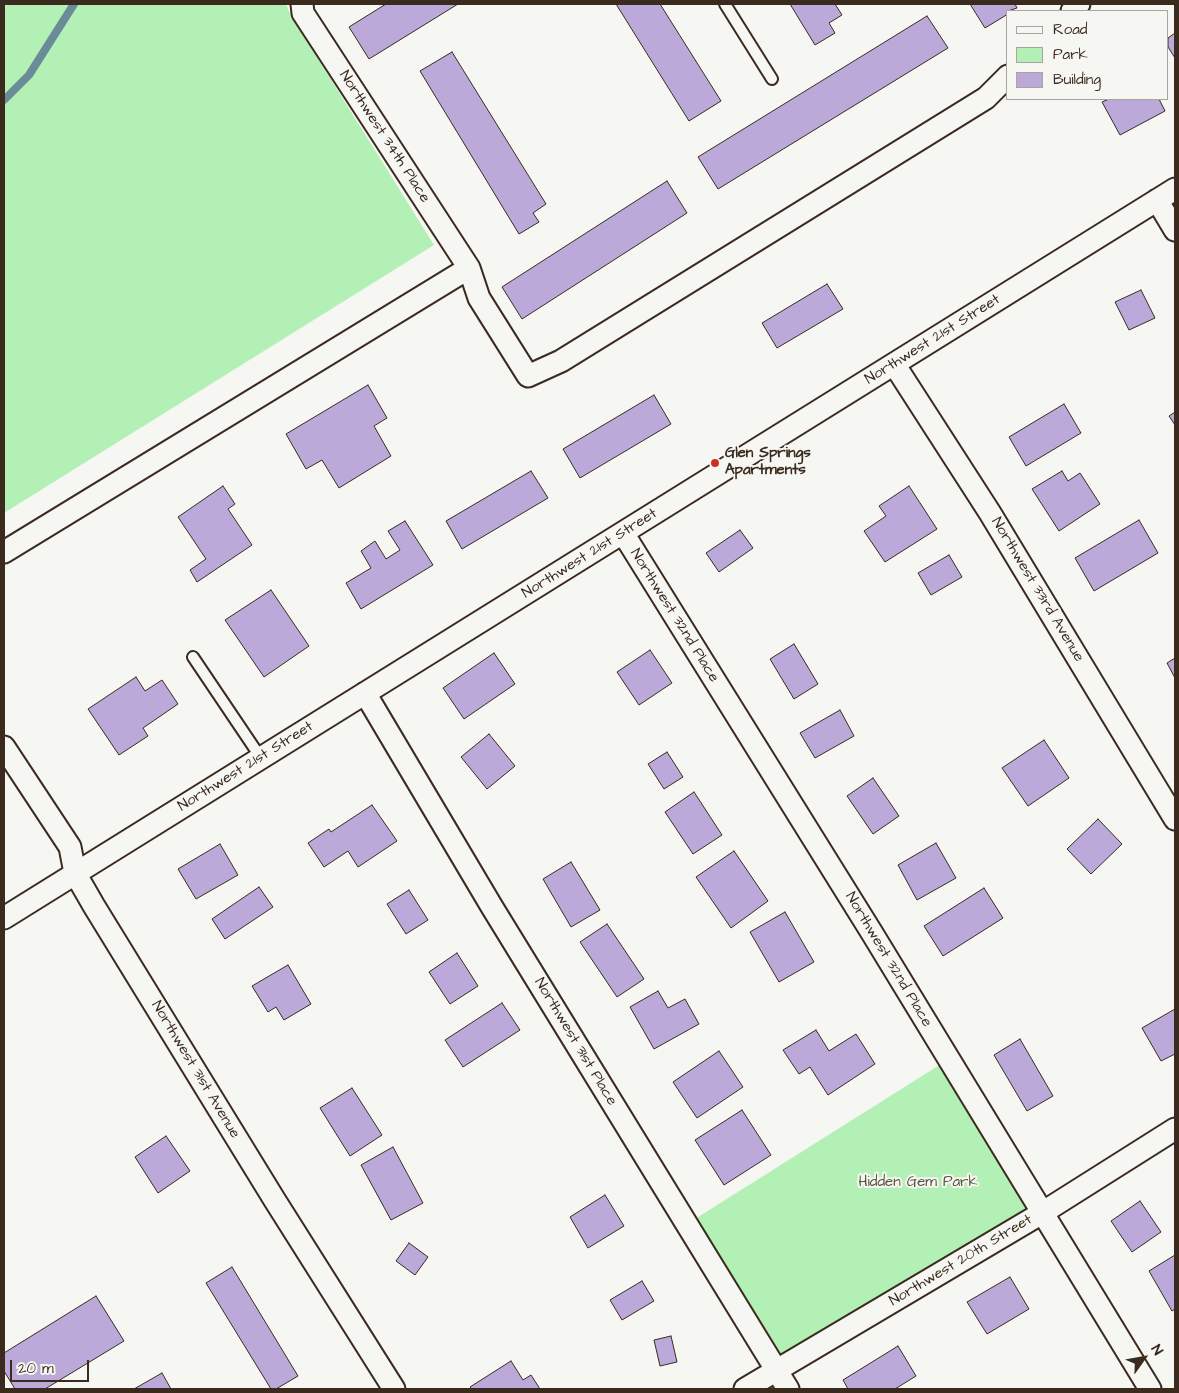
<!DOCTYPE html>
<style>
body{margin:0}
#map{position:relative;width:1179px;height:1393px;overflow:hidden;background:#f6f6f2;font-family:"Architects Daughter",sans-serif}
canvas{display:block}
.frame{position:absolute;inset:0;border:5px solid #3b2a1e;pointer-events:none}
.legend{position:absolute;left:1006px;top:10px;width:162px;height:90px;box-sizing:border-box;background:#f6f6f2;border:1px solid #aba49d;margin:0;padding:6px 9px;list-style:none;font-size:15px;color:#3b2a1e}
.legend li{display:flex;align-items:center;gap:10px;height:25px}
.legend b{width:25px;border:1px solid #aba49d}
.north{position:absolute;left:1119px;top:1333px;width:50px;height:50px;-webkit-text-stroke:4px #f6f6f2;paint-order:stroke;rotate:58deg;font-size:14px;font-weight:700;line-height:20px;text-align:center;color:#3b2a1e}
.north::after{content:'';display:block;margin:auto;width:18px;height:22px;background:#3b2a1e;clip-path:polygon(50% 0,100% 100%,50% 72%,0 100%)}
.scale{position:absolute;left:10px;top:1360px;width:79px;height:22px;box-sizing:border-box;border:2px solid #3b2a1e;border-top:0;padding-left:6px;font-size:15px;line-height:18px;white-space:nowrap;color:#3b2a1e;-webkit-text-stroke:4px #f6f6f2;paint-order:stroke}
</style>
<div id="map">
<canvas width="1179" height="1393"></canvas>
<div class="frame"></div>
<ul class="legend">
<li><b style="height:6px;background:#f6f6f2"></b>Road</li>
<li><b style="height:14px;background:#b3f0b5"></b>Park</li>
<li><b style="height:14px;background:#bba9d9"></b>Building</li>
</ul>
<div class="north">N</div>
<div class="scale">20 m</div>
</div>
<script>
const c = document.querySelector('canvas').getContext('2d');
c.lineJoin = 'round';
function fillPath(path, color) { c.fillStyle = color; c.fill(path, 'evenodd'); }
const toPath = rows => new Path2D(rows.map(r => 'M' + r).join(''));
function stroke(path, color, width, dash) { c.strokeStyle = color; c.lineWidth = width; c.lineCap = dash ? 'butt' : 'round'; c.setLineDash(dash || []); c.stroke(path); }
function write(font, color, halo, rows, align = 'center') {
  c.font = font + ' "Architects Daughter",sans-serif'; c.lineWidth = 4; c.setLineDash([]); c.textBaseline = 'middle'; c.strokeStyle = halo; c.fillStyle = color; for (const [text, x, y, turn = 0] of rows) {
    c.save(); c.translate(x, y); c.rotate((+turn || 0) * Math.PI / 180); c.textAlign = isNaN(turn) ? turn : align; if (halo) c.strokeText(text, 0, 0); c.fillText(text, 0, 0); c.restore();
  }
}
const green = toPath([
 [4,4,286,4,290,14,434,245,4,513],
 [949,1059,1042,1213,776,1370,687,1224]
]);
const stream = toPath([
 [4,100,29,75,74,4]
]);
const building = toPath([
 [386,4,458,4,369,59,349,27,386,4],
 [616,4,660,4,721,101,689,121,616,4],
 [790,4,835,4,842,15,829,23,835,33,815,45,790,4],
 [970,4,1015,4,1017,8,1008,11,1008,14,985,28,970,4],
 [927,16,948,48,718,189,698,157,927,16],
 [1175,33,1175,58,1168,47,1168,38,1175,33],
 [452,52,546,204,533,213,539,222,519,234,420,71,452,52],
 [1109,99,1159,99,1165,111,1120,135,1102,102,1109,99],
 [667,181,687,213,522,319,502,287,667,181],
 [827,284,843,309,777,348,762,323,827,284],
 [1141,290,1155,318,1129,330,1115,302,1141,290],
 [368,385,387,418,374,426,391,456,339,488,322,460,306,469,286,434,368,385],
 [654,395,671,424,580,478,563,449,654,395],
 [1064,404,1081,433,1026,466,1009,437,1064,404],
 [1175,412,1175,425,1169,416,1175,412],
 [531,471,548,498,462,549,446,521,531,471],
 [1062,471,1068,481,1080,473,1100,504,1059,531,1032,489,1062,471],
 [223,486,235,504,228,509,252,545,197,582,190,570,206,559,178,517,223,486],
 [909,486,937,529,885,562,864,531,886,516,879,506,909,486],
 [1139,520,1158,553,1094,591,1075,558,1139,520],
 [405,521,433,565,361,609,346,583,371,568,361,551,375,541,386,559,400,550,388,531,405,521],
 [740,530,753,548,719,572,706,553,740,530],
 [949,555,962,577,931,595,918,573,949,555],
 [271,590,309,646,264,677,225,620,271,590],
 [794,644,818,684,794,699,770,659,794,644],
 [650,650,672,683,639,705,617,672,650,650],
 [494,653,515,684,464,719,443,688,494,653],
 [1175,658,1175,678,1167,663,1175,658],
 [136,677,145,691,162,680,178,704,143,728,148,736,119,755,88,709,136,677],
 [840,710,854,736,815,758,800,733,840,710],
 [489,734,515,766,487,789,461,757,489,734],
 [1044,740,1069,778,1028,806,1002,768,1044,740],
 [667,752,683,777,664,789,648,764,667,752],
 [873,778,899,816,873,834,847,796,873,778],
 [694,792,722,835,693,854,665,812,694,792],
 [372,805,397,841,358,867,348,851,324,867,308,843,329,829,331,832,372,805],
 [1098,819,1122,844,1091,874,1067,849,1098,819],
 [936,843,956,878,917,900,898,865,936,843],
 [220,844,238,875,196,899,178,869,220,844],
 [734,851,768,901,731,928,696,877,734,851],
 [571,862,600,910,571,927,543,879,571,862],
 [259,887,273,907,225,939,212,919,259,887],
 [984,888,1003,918,943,956,924,926,984,888],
 [409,890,428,920,406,934,387,904,409,890],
 [785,912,814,962,779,982,750,932,785,912],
 [607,924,644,979,617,997,580,942,607,924],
 [457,953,478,986,450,1004,429,972,457,953],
 [288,965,311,1004,284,1020,276,1007,268,1012,252,986,288,965],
 [658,991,668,1008,685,999,699,1024,654,1049,630,1007,658,991],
 [502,1003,520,1030,463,1067,445,1040,502,1003],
 [1175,1009,1175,1054,1161,1061,1142,1028,1175,1009],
 [816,1030,829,1051,856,1034,875,1064,828,1095,810,1067,799,1074,783,1050,816,1030],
 [1020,1039,1053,1096,1027,1111,994,1055,1020,1039],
 [719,1051,743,1087,697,1118,673,1082,719,1051],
 [352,1088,382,1135,350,1156,320,1108,352,1088],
 [742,1110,771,1155,724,1185,695,1140,742,1110],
 [166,1136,190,1171,158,1193,135,1157,166,1136],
 [393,1147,423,1203,391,1220,361,1165,393,1147],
 [605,1195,624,1226,588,1248,570,1217,605,1195],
 [1140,1201,1161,1232,1132,1252,1111,1221,1140,1201],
 [409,1243,428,1257,415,1275,396,1261,409,1243],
 [1175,1255,1175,1309,1172,1311,1149,1271,1175,1255],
 [232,1267,298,1376,276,1389,271,1389,206,1283,232,1267],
 [1010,1277,1029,1309,987,1334,967,1302,1010,1277],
 [642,1281,654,1301,622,1320,610,1300,642,1281],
 [96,1296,124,1341,45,1389,15,1389,4,1371,4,1353,96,1296],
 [671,1336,677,1362,660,1366,654,1340,671,1336],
 [898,1346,916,1376,895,1389,848,1389,843,1380,898,1346],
 [511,1361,523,1380,531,1375,540,1389,472,1389,470,1387,511,1361],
 [162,1373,171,1389,134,1389,162,1373]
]);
const service = toPath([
 [725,4,772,79],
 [193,657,261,758]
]);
const minor = toPath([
 [302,4,303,13,469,268,479,298,528,376,561,361,986,98,1008,76],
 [1072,11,1079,4],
 [1157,200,1175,230],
 [894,364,990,513,1175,819],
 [623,533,872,933,1150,1389],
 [4,552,469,268],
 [365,693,492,907,788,1389],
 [4,747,70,847,75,873,94,906,274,1199,394,1389],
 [4,918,1175,189],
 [745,1389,1042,1213,1175,1129]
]);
const markers = [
 [715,463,5,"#c8321e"]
];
const streetNames = [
 ["Northwest 34th Place",384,137,57],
 ["Northwest 21st Street",933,340,-32],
 ["Northwest 21st Street",590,554,-32],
 ["Northwest 33rd Avenue",1037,590,59],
 ["Northwest 32nd Place",674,616,58],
 ["Northwest 21st Street",246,767,-32],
 ["Northwest 32nd Place",888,960,59],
 ["Northwest 31st Place",575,1042,59],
 ["Northwest 31st Avenue",195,1070,59],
 ["Northwest 20th Street",961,1261,-31]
];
const poiNames = [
 ["Glen Springs",725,454],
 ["Apartments",725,471]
];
const parkNames = [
 ["Hidden Gem Park",918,1183]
];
fillPath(green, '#b3f0b5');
stroke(stream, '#698c98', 8);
fillPath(building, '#bba9d9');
stroke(building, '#3b2a1e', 1);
stroke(service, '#3b2a1e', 14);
stroke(minor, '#3b2a1e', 25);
stroke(service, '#f6f6f2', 10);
stroke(minor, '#f6f6f2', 21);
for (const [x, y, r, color] of markers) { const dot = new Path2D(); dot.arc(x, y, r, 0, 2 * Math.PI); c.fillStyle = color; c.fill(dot); stroke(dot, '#f6f6f2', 2); }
write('15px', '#3b2a1e', '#f6f6f2', streetNames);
write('bold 15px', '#3b2a1e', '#f6f6f2', poiNames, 'left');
write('15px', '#53523c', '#f6f6f2', parkNames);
</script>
